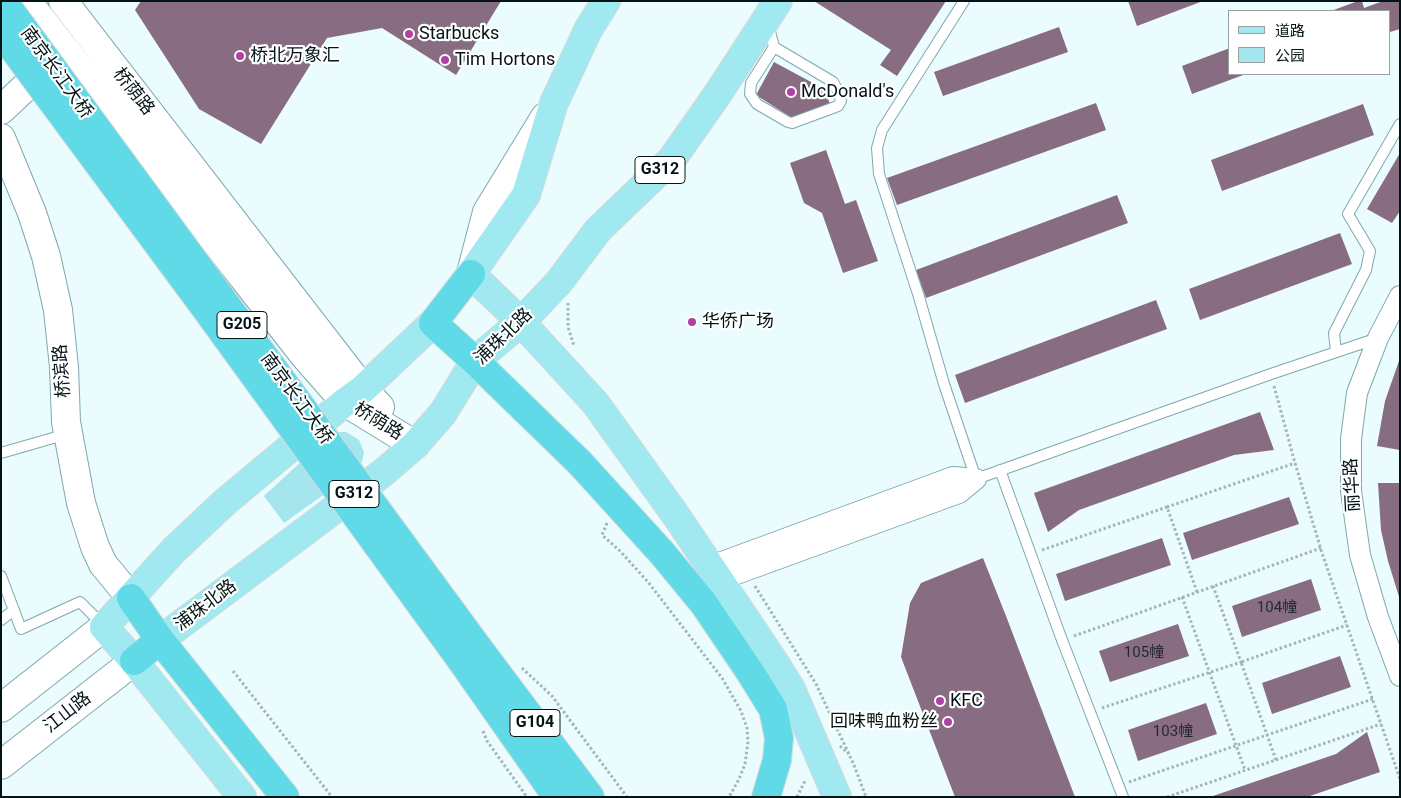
<!DOCTYPE html>
<meta charset="utf-8">
<style>
body{margin:0}
#map{position:relative;width:1401px;height:798px;overflow:hidden;background:#eafcfe;font-family:Roboto,"Noto Sans SC",sans-serif}
canvas{display:block}
.frame{position:absolute;inset:0;border:2px solid #041416;pointer-events:none}
.legend{position:absolute;left:1228px;top:10px;width:162px;height:65px;box-sizing:border-box;background:#fff;border:1px solid #9ba1a2;margin:0;padding:6px 9px;list-style:none;font-size:15px;color:#041416}
.legend li{display:flex;align-items:center;gap:10px;height:25px}
.legend b{width:25px;border:1px solid #9ba1a2}
</style>
<div id="map">
<canvas width="1401" height="798"></canvas>
<div class="frame"></div>
<ul class="legend">
<li><b style="height:6px;background:#a0e9f1"></b>道路</li>
<li><b style="height:14px;background:#a5e5ed"></b>公园</li>
</ul>
</div>
<script>
const c = document.querySelector('canvas').getContext('2d');
c.lineJoin = 'round';
function fillPath(path, color) { c.fillStyle = color; c.fill(path, 'evenodd'); }
const toPath = rows => new Path2D(rows.map(r => 'M' + r).join(''));
function stroke(path, color, width, dash) { c.strokeStyle = color; c.lineWidth = width; c.lineCap = dash ? 'butt' : 'round'; c.setLineDash(dash || []); c.stroke(path); }
function write(font, color, halo, rows, align = 'center') {
  c.font = font + ' Roboto,"Noto Sans SC",sans-serif'; c.lineWidth = 4.5; c.setLineDash([]); c.textBaseline = 'middle'; c.strokeStyle = halo; c.fillStyle = color; for (const [text, x, y, turn = 0] of rows) {
    c.save(); c.translate(x, y); c.rotate((+turn || 0) * Math.PI / 180); c.textAlign = isNaN(turn) ? turn : align; if (halo) c.strokeText(text, 0, 0); c.fillText(text, 0, 0); c.restore();
  }
}
const green = toPath([
 [339,432,346,432,359,440,364,452,362,462,357,471,284,523,264,496,330,435]
]);
const building = toPath([
 [141,1,501,1,456,75,382,28,327,38,261,144,199,109,135,10],
 [814,1,946,1,897,76,880,65,891,50],
 [1128,1,1203,1,1137,26],
 [1358,1,1362,1,1364,8,1383,1,1400,1,1400,29,1390,32,1390,11,1331,11],
 [1059,27,1068,52,943,96,934,72],
 [1230,48,1230,74,1246,74,1192,94,1182,66],
 [774,62,824,89,830,104,792,118,756,95],
 [1096,103,1106,130,897,205,887,178],
 [1363,104,1374,135,1222,191,1211,160],
 [826,150,845,204,856,200,878,261,843,273,822,213,804,203,790,163],
 [1400,153,1400,211,1392,223,1367,209],
 [1117,195,1128,223,926,298,916,270],
 [1340,233,1352,264,1200,320,1189,289],
 [1156,300,1167,329,965,403,955,375],
 [1400,358,1400,450,1377,446,1385,401],
 [1260,412,1274,450,1234,455,1079,510,1048,532,1034,493],
 [1378,483,1400,483,1400,600,1388,561,1381,530],
 [1289,497,1299,524,1192,560,1183,533],
 [1162,538,1171,565,1065,601,1056,574],
 [983,558,1006,616,1075,797,955,797,901,657,910,603,921,583],
 [1311,579,1321,610,1242,637,1232,606],
 [1178,624,1189,656,1110,682,1099,651],
 [1340,656,1351,687,1272,714,1262,683],
 [1206,703,1217,734,1138,761,1128,730],
 [1367,732,1380,772,1307,797,1210,797,1336,754]
]);
const path = toPath([
 [568,303,568,327,574,346],
 [1274,386,1295,463,1322,553,1400,779],
 [607,523,602,535,620,551,648,582,722,678,741,711,747,728,748,742,745,764,739,779,729,797],
 [1042,550,1167,507],
 [755,586,816,684,854,765,866,797],
 [1197,592,1167,507,1295,463],
 [1182,597,1245,770],
 [1074,636,1321,548],
 [522,668,552,696,627,797],
 [233,671,332,797],
 [1102,708,1241,662,1213,586],
 [483,731,487,741,527,797],
 [840,746,849,754],
 [1276,760,1241,662,1347,625],
 [1129,782,1373,699],
 [797,797,806,779],
 [1167,797,1381,724]
]);
const lane = toPath([
 [964,1,882,130,877,148,879,174,919,297,944,384,976,479,1271,374,1378,338],
 [768,24,774,47,833,82,839,93,841,101,838,106,792,123,788,122,757,104,750,94,751,83,774,47],
 [1336,352,1334,333,1366,270,1370,251,1348,214,1400,124],
 [1,453,67,434],
 [1000,470,1062,640,1123,797],
 [1,576,21,629,80,602,104,626],
 [1,620,14,610]
]);
const street = toPath([
 [1400,296,1378,338,1357,393,1351,439,1351,491,1360,555,1378,617,1400,676],
 [711,566,953,477,976,479],
 [720,580,959,493,976,479]
]);
const secondary = toPath([
 [27,1,303,354,345,402,415,445],
 [63,1,363,389,380,407],
 [1,110,53,61],
 [1,138,32,213,46,256,58,310,64,367,66,422,81,503,95,547,103,564,131,598],
 [471,273,487,212,545,117],
 [1,708,104,627],
 [1,765,134,661]
]);
const primary = toPath([
 [606,1,588,30,554,103,526,195,471,274,521,322,596,404,677,517,773,660,791,689,837,797],
 [160,640,384,472,415,445,443,413,475,361,521,322,559,282,598,230,672,159,717,95,778,1],
 [242,797,134,661,104,627,174,550,225,502,345,402,363,389,433,323]
]);
const highway = toPath([
 [471,274,433,323,475,361,580,463,662,553,704,604,750,672,773,709,779,738,777,760,766,797],
 [131,598,160,640,285,797],
 [479,649,590,797],
 [461,660,557,797],
 [134,661,160,640]
]);
const highwayBridge = toPath([
 [3,1,479,649],
 [1,32,206,309,461,660]
]);
const markers = [
 [409,34,5,"#af42a1"],
 [240,56,5,"#af42a1"],
 [445,60,5,"#af42a1"],
 [791,92,5,"#af42a1"],
 [692,322,5,"#af42a1"],
 [940,701,5,"#af42a1"],
 [948,722,5,"#af42a1"]
];
const numberNames = [
 ["104幢",1277,608],
 ["105幢",1144,653],
 ["103幢",1173,732]
];
const shields = [
 [660,170,50],
 [242,325,50],
 [354,494,50],
 [535,723,50]
];
const shieldNames = [
 ["G312",660,170],
 ["G205",242,325],
 ["G312",354,494],
 ["G104",535,723]
];
const poiNames = [
 ["Starbucks",419,34],
 ["桥北万象汇",250,56],
 ["Tim Hortons",455,60],
 ["McDonald's",801,92],
 ["华侨广场",702,322],
 ["KFC",950,701],
 ["回味鸭血粉丝",938,722,"right"]
];
const streetNames = [
 ["南京长江大桥",56,73,54],
 ["桥荫路",133,92,52],
 ["浦珠北路",504,337,-44],
 ["桥滨路",63,371,-94],
 ["南京长江大桥",296,399,54],
 ["桥荫路",378,422,32],
 ["丽华路",1353,485,-93],
 ["浦珠北路",206,606,-37],
 ["江山路",68,713,-38]
];
fillPath(green, '#a5e5ed');
fillPath(building, '#876c82');
stroke(lane, '#7ea8ad', 12);
stroke(street, '#7ea8ad', 22);
stroke(secondary, '#7ea8ad', 30);
stroke(primary, '#d7d9da', 30);
stroke(highway, '#d7d9da', 30);
stroke(path, '#a4b5b7', 3, [2.5, 2.5]);
stroke(lane, '#fff', 10);
stroke(street, '#fff', 20);
stroke(secondary, '#fff', 28);
stroke(primary, '#a0e9f1', 28);
stroke(highway, '#61dae8', 28);
stroke(highwayBridge, '#d7d9da', 30, []);
stroke(highwayBridge, '#61dae8', 28);
for (const [x, y, r, color] of markers) { const dot = new Path2D(); dot.arc(x, y, r, 0, 2 * Math.PI); c.fillStyle = color; c.fill(dot); stroke(dot, '#fff', 2); }
write('15px', '#252a31', null, numberNames);
for (const [x, y, w] of shields) { const box = new Path2D(); box.roundRect(x - w / 2, y - 13.5, w, 27, 4); c.fillStyle = '#fff'; c.fill(box); stroke(box, '#041416', 1); }
write('bold 16px', '#041416', null, shieldNames);
write('18px', '#041416', '#fff', poiNames, 'left');
write('18px', '#041416', '#fff', streetNames);
</script>
